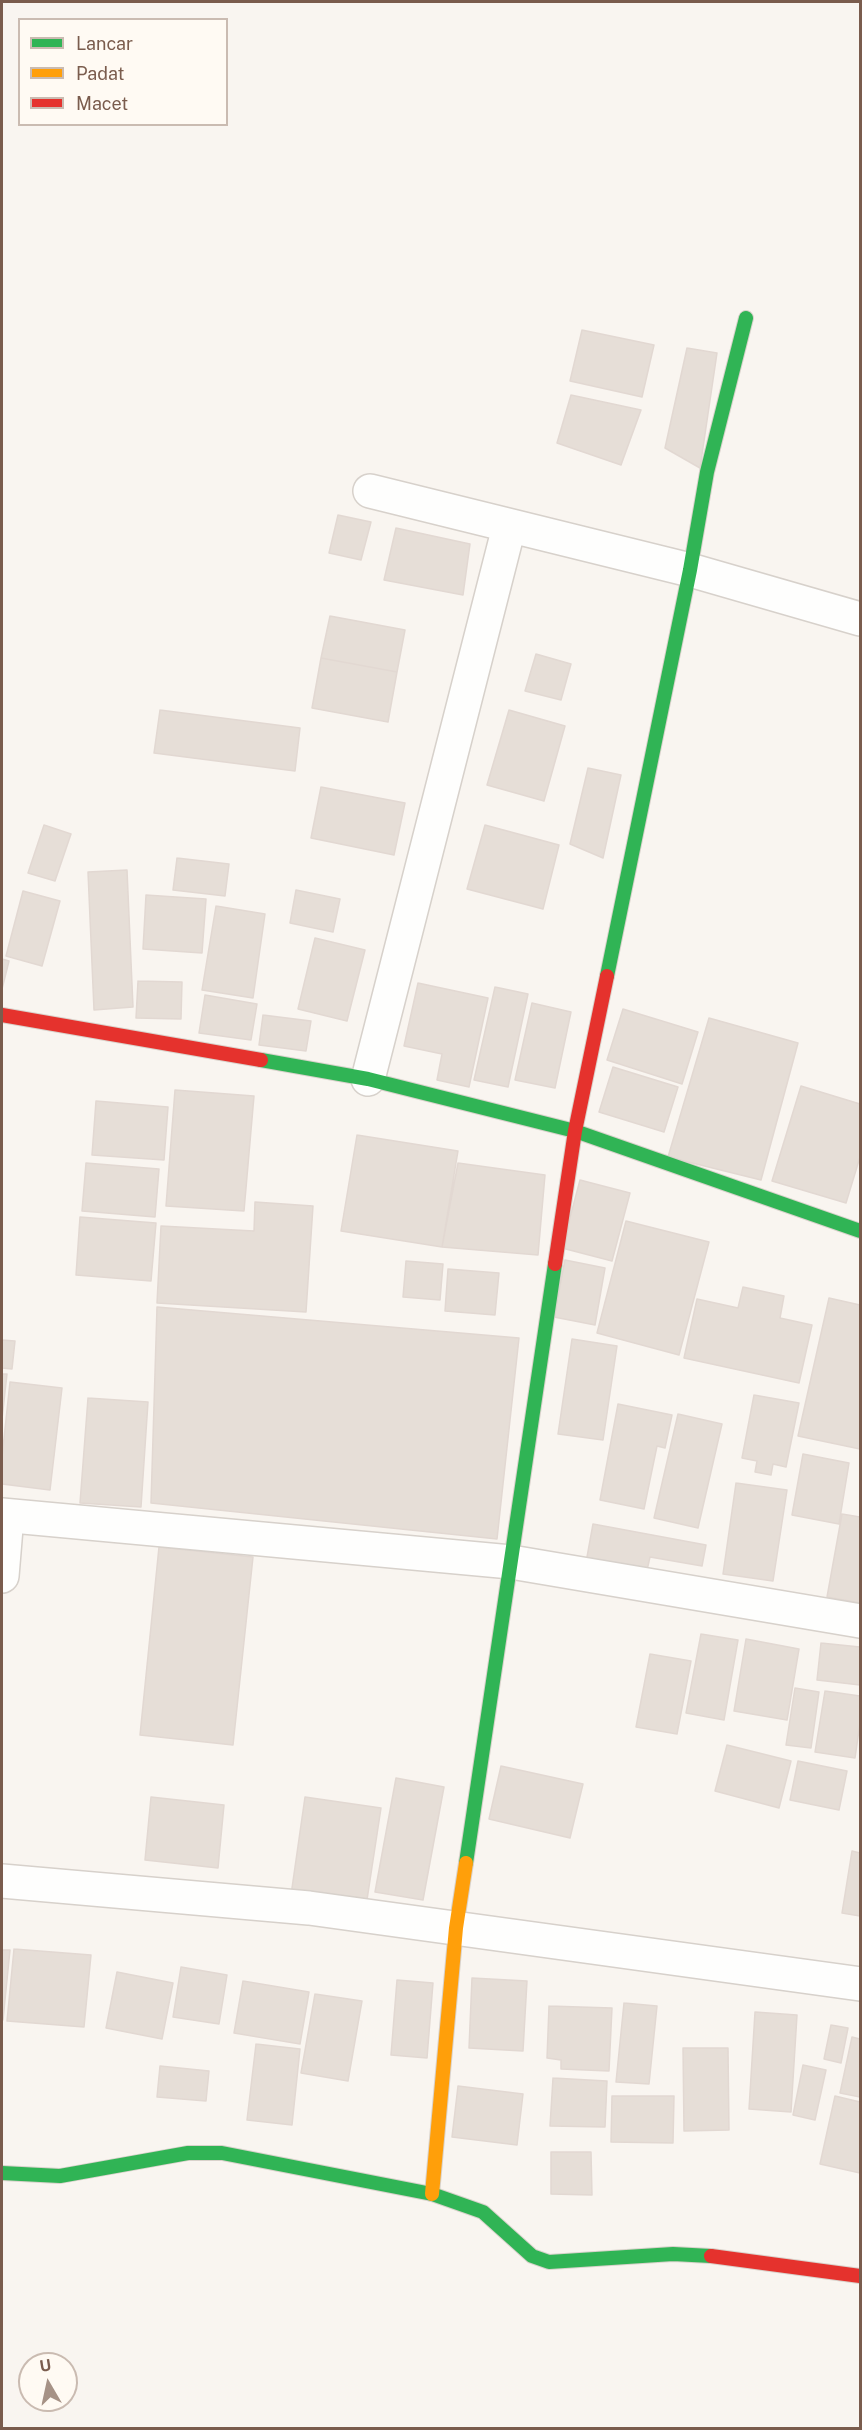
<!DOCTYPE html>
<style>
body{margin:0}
#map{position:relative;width:862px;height:2430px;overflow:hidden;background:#f9f5f0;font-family:"Public Sans",sans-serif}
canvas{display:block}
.frame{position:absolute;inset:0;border:3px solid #7a5c4d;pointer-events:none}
.legend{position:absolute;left:18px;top:18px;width:210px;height:108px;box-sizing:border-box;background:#fffaf3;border:2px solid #cabbb1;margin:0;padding:8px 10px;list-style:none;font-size:18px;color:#7a5c4d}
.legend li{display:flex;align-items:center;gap:12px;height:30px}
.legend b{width:30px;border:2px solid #cabbb1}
.north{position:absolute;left:18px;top:2352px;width:60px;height:60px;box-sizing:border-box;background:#fffaf3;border:2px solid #cabbb1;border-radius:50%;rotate:351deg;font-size:16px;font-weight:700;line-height:24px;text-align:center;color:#7a5c4d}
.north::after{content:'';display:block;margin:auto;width:21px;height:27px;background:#a69286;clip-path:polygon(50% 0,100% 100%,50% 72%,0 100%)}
</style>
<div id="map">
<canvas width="862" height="2430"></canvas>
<div class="frame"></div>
<ul class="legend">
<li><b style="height:8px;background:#30b455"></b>Lancar</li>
<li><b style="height:8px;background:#ff9f0a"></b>Padat</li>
<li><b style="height:8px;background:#e5322d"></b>Macet</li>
</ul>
<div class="north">U</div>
</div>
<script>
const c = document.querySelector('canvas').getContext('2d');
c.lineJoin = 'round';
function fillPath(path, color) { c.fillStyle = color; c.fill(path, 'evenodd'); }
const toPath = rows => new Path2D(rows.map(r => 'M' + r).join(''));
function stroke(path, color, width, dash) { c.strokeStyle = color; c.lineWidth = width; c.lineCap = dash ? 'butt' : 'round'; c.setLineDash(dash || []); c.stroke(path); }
const building = toPath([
 [582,330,654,345,642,397,570,381,582,330],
 [687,348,717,353,700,468,665,448,687,348],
 [571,395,641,410,621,465,557,443,571,395],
 [338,515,371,522,361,560,329,553,338,515],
 [396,528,470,544,463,595,384,580,396,528],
 [330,616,405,630,397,672,321,658,330,616],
 [536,654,571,664,561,700,525,691,536,654],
 [321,658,397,672,388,722,312,708,321,658],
 [160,710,300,728,295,771,154,753,160,710],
 [509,710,565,726,544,801,487,785,509,710],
 [588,768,621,775,603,858,570,844,588,768],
 [321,787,405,803,394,855,311,838,321,787],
 [44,825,71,834,55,881,28,873,44,825],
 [485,825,559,845,543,909,467,889,485,825],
 [177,858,229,864,225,896,173,890,177,858],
 [127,870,133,1007,94,1010,88,872,127,870],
 [296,890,340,899,333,932,290,923,296,890],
 [23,891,60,901,42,966,6,956,23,891],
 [146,895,206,899,202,953,143,949,146,895],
 [216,906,265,914,253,998,202,990,216,906],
 [315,938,365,950,347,1021,298,1009,315,938],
 [2,959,9,961,2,989,2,959],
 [138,981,182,982,181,1019,136,1018,138,981],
 [418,983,488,998,469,1087,437,1080,442,1054,404,1046,418,983],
 [495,987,528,994,508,1087,474,1080,495,987],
 [205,995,257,1004,251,1040,199,1033,205,995],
 [532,1003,571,1012,555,1088,515,1080,532,1003],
 [623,1009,698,1032,682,1084,607,1060,623,1009],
 [263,1015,311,1021,306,1051,259,1045,263,1015],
 [709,1018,798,1043,761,1180,668,1157,709,1018],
 [613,1067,678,1087,664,1132,599,1112,613,1067],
 [801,1086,860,1104,860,1157,846,1203,772,1181,801,1086],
 [175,1090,254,1096,244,1211,166,1206,175,1090],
 [96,1101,168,1107,164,1160,92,1155,96,1101],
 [357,1135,458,1151,442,1247,341,1231,357,1135],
 [86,1163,159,1169,155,1217,82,1211,86,1163],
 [458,1163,545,1175,538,1255,442,1247,458,1163],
 [580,1180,630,1193,612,1261,562,1248,580,1180],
 [255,1202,313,1206,306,1312,157,1303,161,1226,254,1231,255,1202],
 [80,1217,156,1223,151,1281,76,1275,80,1217],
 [626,1221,709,1242,679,1355,597,1333,626,1221],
 [565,1260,605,1268,595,1325,554,1317,565,1260],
 [406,1261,443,1264,440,1300,403,1297,406,1261],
 [448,1269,499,1273,495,1315,445,1311,448,1269],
 [743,1287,784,1296,780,1318,812,1325,799,1383,684,1358,697,1299,738,1308,743,1287],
 [829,1298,860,1305,860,1449,798,1436,829,1298],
 [157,1307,519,1338,497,1539,151,1503,157,1307],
 [572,1339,617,1346,603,1440,558,1434,572,1339],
 [2,1340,15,1341,12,1369,2,1368,2,1340],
 [2,1374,7,1374,2,1419,2,1374],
 [10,1382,62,1388,50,1490,2,1484,2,1457,10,1382],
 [754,1395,799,1403,786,1467,773,1464,771,1475,755,1472,757,1461,742,1458,754,1395],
 [88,1398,148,1402,141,1507,80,1503,88,1398],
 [618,1404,672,1415,665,1448,657,1446,644,1509,600,1500,618,1404],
 [678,1414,722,1424,698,1528,654,1518,678,1414],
 [803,1454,849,1463,839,1524,792,1515,803,1454],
 [736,1483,787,1490,773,1581,723,1574,736,1483],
 [842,1514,860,1517,860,1603,827,1597,842,1514],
 [593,1524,706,1545,702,1566,650,1557,645,1579,585,1568,593,1524],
 [159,1547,253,1557,233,1745,140,1735,159,1547],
 [701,1634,738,1640,724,1720,686,1713,701,1634],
 [746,1639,799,1649,787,1720,734,1711,746,1639],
 [821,1643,860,1647,860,1685,817,1680,821,1643],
 [650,1654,691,1661,677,1734,636,1727,650,1654],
 [795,1688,819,1692,811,1748,786,1745,795,1688],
 [825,1691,860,1696,860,1723,855,1758,815,1752,825,1691],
 [727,1745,791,1761,779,1808,715,1791,727,1745],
 [798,1761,847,1771,839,1810,790,1800,798,1761],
 [501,1766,583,1784,570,1838,489,1819,501,1766],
 [396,1778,444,1787,423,1900,375,1892,396,1778],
 [151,1797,224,1805,218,1868,145,1860,151,1797],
 [305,1797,381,1808,365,1913,290,1902,305,1797],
 [852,1851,860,1853,860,1916,842,1913,852,1851],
 [14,1949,91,1955,84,2027,7,2021,14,1949],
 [2,1950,10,1950,3,2020,2,2020,2,1950],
 [181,1967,227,1975,219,2024,173,2017,181,1967],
 [117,1972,173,1983,162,2039,106,2028,117,1972],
 [472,1978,527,1981,523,2051,469,2048,472,1978],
 [397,1980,433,1983,427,2058,391,2055,397,1980],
 [243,1981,309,1992,300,2044,234,2033,243,1981],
 [315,1994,362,2001,348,2081,301,2073,315,1994],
 [624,2003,657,2006,649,2084,616,2082,624,2003],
 [549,2006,612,2008,609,2071,561,2069,561,2060,547,2058,549,2006],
 [755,2012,797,2015,791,2112,749,2109,755,2012],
 [831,2025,848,2028,841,2063,824,2059,831,2025],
 [852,2037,860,2039,860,2097,840,2093,852,2037],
 [256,2044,300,2049,292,2125,247,2120,256,2044],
 [683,2048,728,2048,729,2130,684,2131,683,2048],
 [803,2065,826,2070,815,2120,793,2115,803,2065],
 [160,2066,209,2071,206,2101,157,2097,160,2066],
 [553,2078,607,2081,605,2127,550,2126,553,2078],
 [458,2086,523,2094,517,2145,452,2137,458,2086],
 [612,2096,674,2096,673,2143,611,2142,612,2096],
 [835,2096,860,2102,860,2173,820,2164,835,2096],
 [551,2152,591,2152,592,2195,551,2194,551,2152]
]);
const street = toPath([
 [370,491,690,570,860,619],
 [368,1079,509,527],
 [2,1515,511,1562,860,1621],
 [2,1576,7,1516],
 [2,1881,309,1908,860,1984]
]);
const fast = toPath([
 [607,976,690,570,707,472,746,318],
 [261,1060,368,1079,575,1131,860,1231],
 [466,1863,555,1264],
 [2,2173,60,2176,188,2153,222,2153,432,2194,483,2212,532,2256,549,2262,673,2254,711,2256]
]);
const slow = toPath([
 [432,2194,456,1928,466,1863]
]);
const jam = toPath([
 [2,1015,261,1060],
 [555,1264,575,1131,607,976],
 [711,2256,860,2276]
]);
fillPath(building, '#e6ded7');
stroke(building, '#e2d8d2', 1.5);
stroke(street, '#d7d1cb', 36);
stroke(fast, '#d9d2cb', 16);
stroke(slow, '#d9d2cb', 16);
stroke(jam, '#d9d2cb', 16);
stroke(street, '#fefefd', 33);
stroke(fast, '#30b455', 14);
stroke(slow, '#ff9f0a', 14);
stroke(jam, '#e5322d', 14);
</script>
